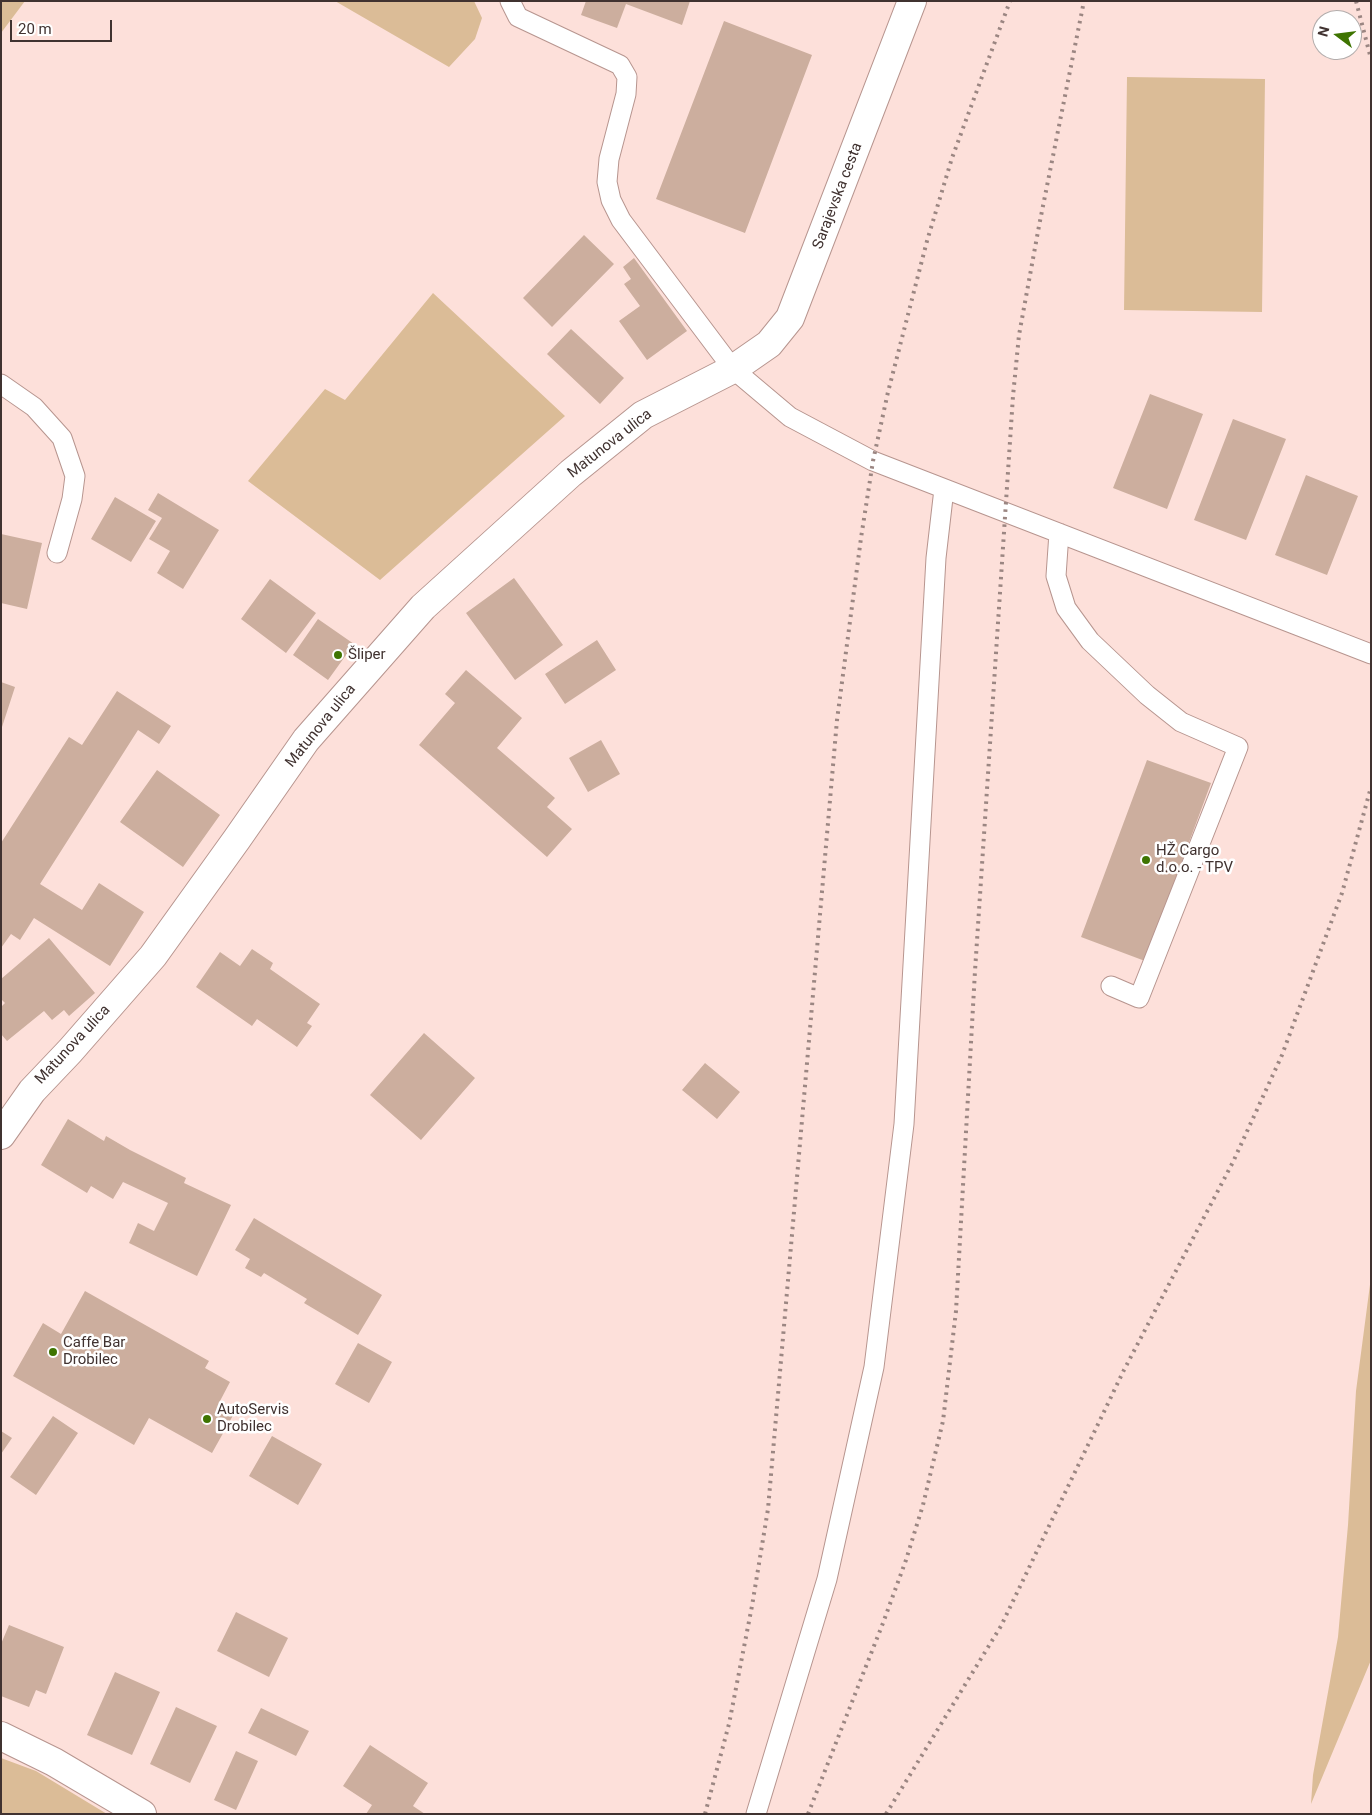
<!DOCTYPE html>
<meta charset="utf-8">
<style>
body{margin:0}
#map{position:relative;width:1372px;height:1815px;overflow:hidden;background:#fde0da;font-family:Roboto,sans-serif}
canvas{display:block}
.frame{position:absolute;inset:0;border:2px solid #403230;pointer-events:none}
.north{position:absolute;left:1312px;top:10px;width:50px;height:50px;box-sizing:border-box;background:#fff;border:1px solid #b3adac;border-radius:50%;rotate:285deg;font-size:14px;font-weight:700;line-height:20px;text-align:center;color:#403230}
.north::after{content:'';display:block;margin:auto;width:18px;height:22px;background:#3e7401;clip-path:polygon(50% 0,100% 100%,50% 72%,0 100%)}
.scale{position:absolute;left:10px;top:20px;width:102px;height:22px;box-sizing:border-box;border:2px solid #403230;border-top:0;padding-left:6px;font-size:15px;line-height:18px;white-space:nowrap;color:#403230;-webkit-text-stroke:4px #fff;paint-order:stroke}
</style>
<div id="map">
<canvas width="1372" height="1815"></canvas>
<div class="frame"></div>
<div class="north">N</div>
<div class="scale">20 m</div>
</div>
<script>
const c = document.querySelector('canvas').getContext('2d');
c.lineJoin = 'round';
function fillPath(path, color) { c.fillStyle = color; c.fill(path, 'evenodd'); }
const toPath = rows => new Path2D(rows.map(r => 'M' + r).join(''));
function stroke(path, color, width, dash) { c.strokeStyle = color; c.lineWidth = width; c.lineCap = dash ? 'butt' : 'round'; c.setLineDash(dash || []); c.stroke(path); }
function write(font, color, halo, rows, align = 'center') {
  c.font = font + ' Roboto,sans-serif'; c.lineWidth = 5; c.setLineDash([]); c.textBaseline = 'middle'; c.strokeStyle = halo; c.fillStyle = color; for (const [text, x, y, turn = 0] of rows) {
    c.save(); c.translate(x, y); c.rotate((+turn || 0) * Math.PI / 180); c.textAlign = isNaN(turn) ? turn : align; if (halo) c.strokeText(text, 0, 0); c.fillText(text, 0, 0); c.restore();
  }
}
const green = toPath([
 [1,1,25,1,1,33],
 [335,1,474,1,482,18,475,39,449,67],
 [1127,77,1265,79,1262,312,1124,310],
 [433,293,565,416,380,580,248,481,325,389,345,400],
 [1371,1277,1371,1660,1311,1804,1313,1775,1338,1637,1348,1525,1356,1391],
 [1,1758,36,1771,107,1814,1,1814]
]);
const building = toPath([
 [586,1,690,1,682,25,626,4,617,28,581,15],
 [724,21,812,55,745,233,656,199],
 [584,235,614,264,552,327,523,298],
 [634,258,687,331,647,360,619,321,640,306,624,284,631,279,623,267],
 [571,329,624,378,600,404,547,354],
 [1150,394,1203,414,1167,509,1113,488],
 [1233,419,1286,439,1246,540,1194,520],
 [1306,475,1358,496,1327,575,1275,555],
 [158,493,219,530,183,589,157,573,170,551,149,539,162,518,148,510],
 [115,497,156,521,131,562,91,539],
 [1,534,42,543,27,609,1,603],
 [514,578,563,645,515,680,466,613],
 [270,579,316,613,286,653,241,619],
 [318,619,354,644,328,680,293,655],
 [597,640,616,670,565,704,545,674],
 [466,670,522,718,497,748,555,798,547,807,572,829,547,857,419,745,455,703,445,694],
 [1,682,15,687,2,727,1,726],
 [117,691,171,726,159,744,138,730,40,884,82,910,99,883,144,912,110,966,34,918,20,940,11,934,1,948,1,843,69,737,82,745],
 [601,740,620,774,588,792,569,758],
 [1147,760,1211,783,1145,961,1081,937],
 [157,770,220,815,183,867,120,822],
 [49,938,95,993,69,1016,64,1010,52,1020,44,1011,7,1041,1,1034,1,1007,5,1003,1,999,1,979],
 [252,949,273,963,270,969,320,1004,307,1023,312,1026,297,1047,257,1019,252,1026,196,987,220,952,240,966],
 [424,1033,475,1078,421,1140,370,1095],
 [705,1063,740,1092,717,1119,682,1090],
 [68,1119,104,1141,106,1136,130,1150,186,1178,184,1183,231,1205,197,1276,129,1243,138,1223,154,1231,168,1203,123,1182,113,1199,91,1186,87,1193,41,1165],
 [254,1218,382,1295,358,1335,304,1303,307,1299,264,1273,261,1277,245,1268,250,1259,235,1250],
 [85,1291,209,1361,205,1368,230,1382,220,1401,236,1410,212,1453,149,1418,134,1445,13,1376,43,1323,61,1334],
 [358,1343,392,1362,369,1403,335,1384],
 [53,1416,78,1433,36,1495,10,1477],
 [1,1431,12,1438,1,1454],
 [272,1436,322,1464,298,1505,249,1476],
 [236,1612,288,1638,269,1677,217,1651],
 [9,1625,64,1647,46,1694,36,1690,29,1707,1,1696,1,1644],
 [115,1672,160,1692,132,1755,87,1735],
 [176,1707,217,1726,190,1783,150,1764],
 [261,1708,309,1731,296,1756,248,1733],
 [370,1745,428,1783,413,1806,425,1814,366,1814,372,1805,343,1786],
 [236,1751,258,1761,236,1810,214,1800]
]);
const service = toPath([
 [510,1,518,17,620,65,627,77,626,94,609,159,607,182,611,200,621,220,733,369,790,417,873,461,1371,654],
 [1,384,34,407,62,438,75,476,72,499,57,553],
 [1059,533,1056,576,1066,608,1090,641,1147,695,1181,722,1238,747,1139,998,1111,986],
 [756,1814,827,1579,874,1367,904,1124,936,558,944,489]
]);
const minor = toPath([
 [1,1135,32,1091,70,1051,153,956,237,839,306,740,423,607,571,473,643,415,733,369,769,344,790,318,912,1],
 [1,1736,54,1762,142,1814]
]);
const rail = toPath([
 [1356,1,1371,59],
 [705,1814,729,1724,752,1606,768,1509,837,720,861,538,873,461,888,392,927,241,952,158,1010,1],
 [808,1814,883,1623,906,1560,923,1505,943,1421,956,1311,975,971,1013,396,1019,335,1039,226,1084,1],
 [886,1814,1001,1626,1124,1370,1233,1162,1282,1055,1342,893,1371,787]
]);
const markers = [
 [338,655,5,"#3e7401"],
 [1146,860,5,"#3e7401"],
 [53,1352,5,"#3e7401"],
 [207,1419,5,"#3e7401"]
];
const streetNames = [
 ["Sarajevska cesta",838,196,-69],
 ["Matunova ulica",610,444,-38],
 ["Matunova ulica",321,726,-51],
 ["Matunova ulica",73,1045,-47]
];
const poiNames = [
 ["Šliper",348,655],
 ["HŽ Cargo",1156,851],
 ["d.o.o. - TPV",1156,868],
 ["Caffe Bar",63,1343],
 ["Drobilec",63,1360],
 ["AutoServis",217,1410],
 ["Drobilec",217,1427]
];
fillPath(green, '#dbbc97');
fillPath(building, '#ccae9e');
stroke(service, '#b7958f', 21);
stroke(minor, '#b7958f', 30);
stroke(service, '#fff', 19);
stroke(minor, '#fff', 28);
stroke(rail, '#9b8682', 4, [2.5, 5]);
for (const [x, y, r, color] of markers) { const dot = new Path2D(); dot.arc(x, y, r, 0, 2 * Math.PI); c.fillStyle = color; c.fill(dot); stroke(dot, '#fff', 2); }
write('15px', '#403230', '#fff', streetNames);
write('15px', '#403230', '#fff', poiNames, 'left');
</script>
